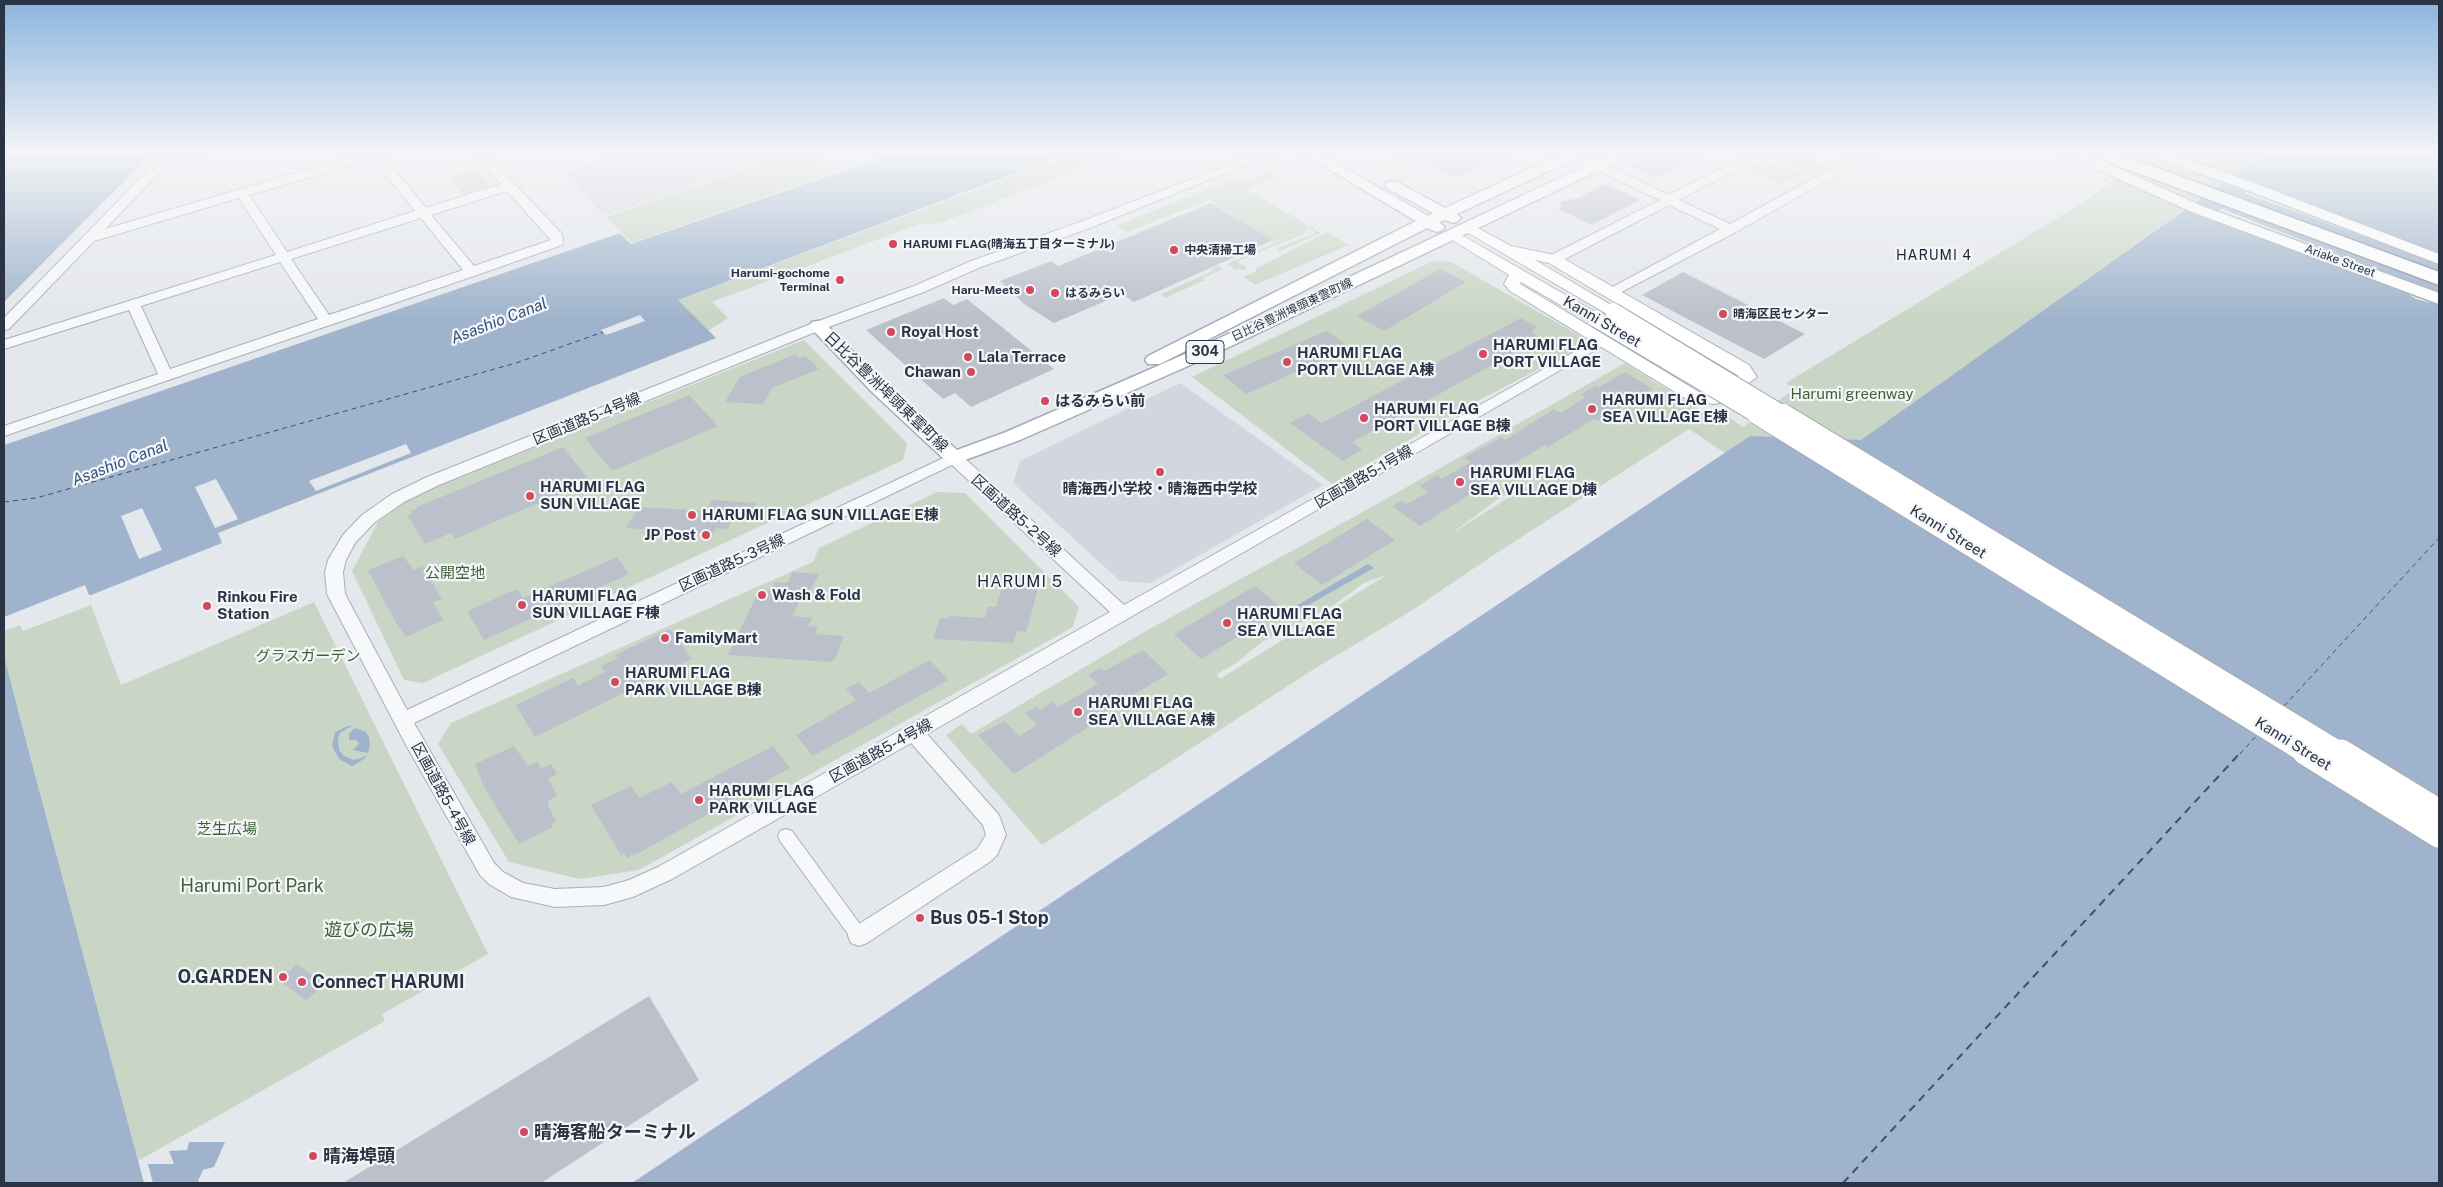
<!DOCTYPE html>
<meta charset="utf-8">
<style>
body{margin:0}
#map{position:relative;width:2443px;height:1187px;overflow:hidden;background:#e4e7ec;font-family:"Public Sans",sans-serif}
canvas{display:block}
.frame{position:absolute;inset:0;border:5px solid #2b3445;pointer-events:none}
</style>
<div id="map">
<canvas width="2443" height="1187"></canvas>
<div class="frame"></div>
</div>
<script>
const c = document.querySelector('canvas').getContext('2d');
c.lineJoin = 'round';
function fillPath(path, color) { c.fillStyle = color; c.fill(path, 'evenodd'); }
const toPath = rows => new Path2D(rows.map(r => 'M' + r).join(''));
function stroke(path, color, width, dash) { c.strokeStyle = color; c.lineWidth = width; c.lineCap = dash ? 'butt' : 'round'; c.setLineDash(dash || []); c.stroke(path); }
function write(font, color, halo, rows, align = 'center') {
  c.font = font + ' "Public Sans","Noto Sans JP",sans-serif'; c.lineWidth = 4.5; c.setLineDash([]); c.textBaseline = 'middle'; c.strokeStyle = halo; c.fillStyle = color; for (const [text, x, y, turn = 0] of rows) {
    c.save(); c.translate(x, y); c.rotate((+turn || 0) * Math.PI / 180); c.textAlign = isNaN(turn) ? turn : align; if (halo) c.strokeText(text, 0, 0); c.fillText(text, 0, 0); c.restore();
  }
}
const built = toPath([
 [628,152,745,152,752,166,605,215,562,173],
 [1180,383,1323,485,1151,583,1120,581,1013,483,1020,461]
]);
const green = toPath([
 [746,152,809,152,836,172,632,243,606,217,753,167],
 [1077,152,1123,152,940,223,919,224,712,302,728,318,708,331,678,300],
 [1778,152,1794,152,1828,166,1811,175,1768,157],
 [2153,152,2264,152,1861,441,1750,436,1725,453,1689,429,1489,558,1411,611,1314,669,1042,845,946,735,962,724,971,734,1144,632,1370,508,1625,363,1721,423,1730,418,1743,427,1794,389,1786,383,2082,203],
 [1538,479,1456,531,1455,531,1499,498],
 [1385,575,1385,576,1220,679,1217,674,1236,663,1263,641,1303,622,1334,605,1364,583],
 [1765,159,1801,174,1783,184,1748,169],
 [476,170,490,184,489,186,463,195,447,177],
 [1271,172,1278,176,1247,189,1321,233,1280,251,1277,250,1280,247,1314,234,1314,231,1308,228,1302,235,1239,260,1238,263,1247,267,1243,271,1239,269,1236,270,1227,264,1304,230,1274,242,1209,200,1127,232,1116,226,1231,180,1239,184],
 [1327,232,1349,245,1255,285,1244,277,1256,271,1257,268],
 [1433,261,1451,262,1591,342,1466,407,1332,484,1192,377],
 [1218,266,1223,269,1203,278,1205,280,1165,298,1161,294,1213,271,1211,269],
 [804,340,907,443,903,460,423,683,404,680,352,571,378,522,411,497],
 [937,492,965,493,1079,607,1073,627,639,870,580,879,509,862,438,744,451,723,813,562,819,548],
 [314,602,488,954,382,1014,385,1021,138,1161,4,656,4,631,20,625,23,631,91,605,121,685]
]);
const water = toPath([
 [4,152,153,152,4,302],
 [899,152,1071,152,678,300,716,338,218,533,222,543,91,595,89,595,85,585,4,617,4,445,620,233,631,244],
 [2266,152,2439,152,2439,1183,632,1183,1750,436,1861,440],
 [1368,564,1374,568,1280,621,1277,617],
 [4,656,27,744,144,1183,4,1183],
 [348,726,352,726,340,733,338,738,339,750,344,756,354,760,367,756,364,759,352,766,339,759,332,746,335,732],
 [354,728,365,731,369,737,370,745,368,753,353,750,359,744,356,740,349,740,349,734],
 [189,1142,225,1142,214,1167,203,1170,198,1181,202,1183,153,1183,148,1164,174,1164,169,1151,187,1150]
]);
const pier = toPath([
 [2229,174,2439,253,2439,264,2244,193,2249,189,2222,178],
 [2182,207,2215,212,2222,209,2439,293,2439,305,2416,299,2408,294],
 [640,315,645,321,606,335,601,330],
 [406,444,411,453,316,491,309,481],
 [216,479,238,519,215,528,195,487],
 [142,508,162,550,139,559,121,516]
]);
const ferryFar1 = toPath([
 [4,502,36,498,516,363,603,332],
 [2284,706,2439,538],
 [2240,754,2257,735]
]);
const ferry = toPath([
 [1843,1183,2241,752]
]);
const building = toPath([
 [1447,152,1511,152,1455,177,1425,162],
 [1656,152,1708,152,1654,178,1627,165],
 [1606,184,1640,200,1591,225,1557,208,1562,206,1559,203,1570,198,1574,200],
 [1211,203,1273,240,1134,302,1122,294,1054,323,1024,304,1000,281,1051,261,1058,266],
 [1440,269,1466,282,1384,331,1357,316],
 [1683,272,1805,334,1764,359,1642,295],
 [944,298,953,305,967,299,1054,369,971,407,955,393,943,399,866,330],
 [1521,318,1537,327,1532,330,1535,331,1532,333,1541,338,1352,442,1362,450,1343,461,1290,423,1308,413,1322,423],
 [1327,331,1350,348,1246,394,1223,375],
 [795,354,799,358,803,356,808,358,819,369,772,388,763,404,725,402,740,377],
 [1625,372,1653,389,1598,421,1594,419,1548,447,1545,445,1480,484,1483,486,1420,526,1392,506,1402,501,1407,504,1428,492,1420,486,1437,475,1442,479,1471,462,1464,458,1502,437,1505,440,1554,409,1561,413,1586,397,1581,394,1596,386,1599,387],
 [689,395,718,426,612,471,585,438],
 [563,447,590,481,455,539,451,533,425,544,408,516,412,514,410,512,418,508,417,507],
 [712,500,756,503,747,520,733,519,728,529,716,528,713,534,626,528,638,508,641,507,706,511],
 [1367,519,1395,540,1322,585,1294,563],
 [403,556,414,570,422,566,442,599,433,602,443,620,406,637,396,623,368,570],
 [617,557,629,574,484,640,467,611,517,589,523,598],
 [792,572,819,574,807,597,801,597,792,616,812,618,808,626,818,627,815,634,844,636,835,659,830,662,728,655,760,589,771,590,775,582,788,583],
 [1011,577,1041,579,1026,632,1017,631,1013,643,933,639,940,618,947,619,948,616,985,618,988,607,996,607,1003,584,1008,584],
 [1255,586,1283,609,1201,659,1174,634],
 [670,629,692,659,535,737,516,705,573,678,578,686,605,672,601,666,618,658,615,655],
 [1143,650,1168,674,1100,715,1103,718,1014,774,978,735,1005,721,1019,736,1037,725,1025,713,1037,706,1040,710,1053,702,1058,707,1098,684,1088,675,1100,668,1104,671],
 [930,660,948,680,813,756,796,735,856,700,846,689,859,682,869,693],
 [514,746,528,766,538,762,541,769,551,764,557,774,548,779,557,795,547,802,556,822,551,824,553,827,519,844,484,787,475,764],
 [773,746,790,768,637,854,636,853,627,858,624,853,621,855,591,805,631,786,639,798,672,782,681,794],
 [297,964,325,984,306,1000,279,980],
 [649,996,699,1080,541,1183,343,1183]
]);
const pedestrian = toPath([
 [1388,168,1426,152]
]);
const minor = toPath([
 [786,829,792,831,865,931,868,936,865,941,859,944,853,941,780,841,778,836,780,831,786,829]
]);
const tertiary = toPath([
 [166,152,204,152,198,156,172,160,105,229,367,152,391,152,383,156,426,208,501,184,472,152,484,152,562,234,563,242,562,245,477,275,4,436,4,426,158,374,129,310,4,349,4,340,276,255,239,198,94,241,9,329,4,330,4,318,166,152],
 [373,159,415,211,287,252,249,195,373,159],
 [507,191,551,240,474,266,431,215,507,191],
 [421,218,463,270,329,315,291,259,421,218],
 [280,262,318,319,170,369,141,306,280,262],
 [1262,152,1278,152,1090,228,981,267,924,292,823,329,439,485,404,502,374,523,355,543,346,560,343,572,345,594,407,710,954,453,960,454,1124,605,1599,338,1604,337,1611,341,927,734,999,815,1006,835,997,855,991,861,867,943,859,946,851,943,848,936,851,929,977,849,986,835,983,825,911,743,672,879,633,897,604,905,555,907,511,897,489,884,480,875,406,745,327,594,325,572,328,560,343,535,362,515,392,494,427,477,813,323,914,286,971,261,1080,222,1262,152],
 [952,465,1110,612,658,867,629,880,604,887,555,889,523,883,503,872,494,863,414,723,952,465],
 [1568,152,1578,152,1669,195,1753,152,1768,152,1679,200,1730,224,1862,152,1877,152,1736,232,1612,297,1605,293,1607,290,1720,229,1669,205,1559,262,1549,262,1547,259,1549,256,1660,200,1569,157,1568,152]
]);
const secondary = toPath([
 [1470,224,1511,246,1559,256,1749,365,1757,377,1720,403,1714,404,1688,400,1510,291,1504,284,1509,275,1446,236,1453,232,1458,233,1602,316,1604,319,1602,322,1590,322,1521,282,1520,284,1699,392,1711,393,1739,376,1549,263,1535,260,1621,311,1613,316,1607,314,1465,231,1463,228,1465,225,1470,224]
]);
const primary = toPath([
 [1300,152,1317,152,1428,216,1433,213,1387,188,1385,185,1387,182,1397,182,1445,208,1566,152,1585,152,1583,155,1457,214,1461,218,1458,221,1453,223,1445,220,1439,222,1445,227,1442,230,1437,232,1427,228,1160,364,1148,364,1145,360,1148,356,1416,221,1300,152],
 [1615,152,1633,152,1631,155,1204,359,1020,440,954,464,947,462,872,392,809,326,812,322,818,321,824,322,884,384,957,450,1006,432,1192,351,1615,152],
 [2063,152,2082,152,2202,206,2439,293,2439,304,2192,212,2065,155,2063,152],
 [2144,152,2165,152,2249,181,2439,254,2439,264,2239,187,2146,155,2144,152]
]);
const motorway = toPath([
 [2090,152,2114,152,2439,272,2439,285,2092,156,2090,152]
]);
const secondaryBridgeFar2 = toPath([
 [1613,311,1786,416],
 [1596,319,1759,416]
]);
const secondaryBridgeFar1 = toPath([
 [1757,414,2307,754],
 [1783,414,2343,754]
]);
const secondaryBridge = toPath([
 [2305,752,2439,835],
 [2341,752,2439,812]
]);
const markers = [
 [893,244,5,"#d1495b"],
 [1174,250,5,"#d1495b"],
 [840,280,5,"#d1495b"],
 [1030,290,5,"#d1495b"],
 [1055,293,5,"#d1495b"],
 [1723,314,5,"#d1495b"],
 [891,332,5,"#d1495b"],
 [1483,354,5,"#d1495b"],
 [968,357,5,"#d1495b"],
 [1287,362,5,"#d1495b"],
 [971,372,5,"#d1495b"],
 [1045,401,5,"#d1495b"],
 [1592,409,5,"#d1495b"],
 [1364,418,5,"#d1495b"],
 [1160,472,5,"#d1495b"],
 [1460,482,5,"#d1495b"],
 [530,496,5,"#d1495b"],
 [692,515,5,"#d1495b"],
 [706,535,5,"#d1495b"],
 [762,595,5,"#d1495b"],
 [522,605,5,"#d1495b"],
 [207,606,5,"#d1495b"],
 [1227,623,5,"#d1495b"],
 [665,638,5,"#d1495b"],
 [615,682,5,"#d1495b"],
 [1078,712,5,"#d1495b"],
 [699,800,5,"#d1495b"],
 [920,918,5,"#d1495b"],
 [283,977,5,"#d1495b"],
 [302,982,5,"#d1495b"],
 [524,1132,5,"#d1495b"],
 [313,1156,5,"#d1495b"]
];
const farPoinames = [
 ["HARUMI FLAG(晴海五丁目ターミナル)",903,244],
 ["中央清掃工場",1184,250],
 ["Harumi-gochome",830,273,"right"],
 ["Terminal",830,287,"right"],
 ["Haru-Meets",1020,290,"right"],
 ["はるみらい",1065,293],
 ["晴海区民センター",1733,314]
];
const farStreetnames = [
 ["Ariake Street",2340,261,20],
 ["日比谷豊洲埠頭東雲町線",1292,310,-25]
];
const farNeighbourhoodnames = [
 ["HARUMI 4",1934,256]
];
const shields = [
 [1205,352,38]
];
const shieldNames = [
 ["304",1205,352]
];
const streetNames = [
 ["Kanni Street",1602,322,30],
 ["日比谷豊洲埠頭東雲町線",886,392,44],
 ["区画道路5-4号線",587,419,-22],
 ["区画道路5-1号線",1364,477,-30],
 ["区画道路5-2号線",1016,516,42],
 ["Kanni Street",1948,532,32],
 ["区画道路5-3号線",732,563,-25],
 ["Kanni Street",2293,744,32],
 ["区画道路5-4号線",881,751,-29],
 ["区画道路5-4号線",443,794,61]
];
const poiNames = [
 ["Royal Host",901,332],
 ["HARUMI FLAG",1493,345],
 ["PORT VILLAGE",1493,362],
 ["HARUMI FLAG",1297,353],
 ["PORT VILLAGE A棟",1297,370],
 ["Lala Terrace",978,357],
 ["Chawan",961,372,"right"],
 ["HARUMI FLAG",1602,400],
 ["SEA VILLAGE E棟",1602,417],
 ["はるみらい前",1055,401],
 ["HARUMI FLAG",1374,409],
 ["PORT VILLAGE B棟",1374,426],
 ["HARUMI FLAG",1470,473],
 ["SEA VILLAGE D棟",1470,490],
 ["HARUMI FLAG",540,487],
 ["SUN VILLAGE",540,504],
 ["晴海西小学校・晴海西中学校",1160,489,"center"],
 ["HARUMI FLAG SUN VILLAGE E棟",702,515],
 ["JP Post",696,535,"right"],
 ["Wash & Fold",772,595],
 ["HARUMI FLAG",532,596],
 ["SUN VILLAGE F棟",532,613],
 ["Rinkou Fire",217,597],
 ["Station",217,614],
 ["HARUMI FLAG",1237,614],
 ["SEA VILLAGE",1237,631],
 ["FamilyMart",675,638],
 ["HARUMI FLAG",625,673],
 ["PARK VILLAGE B棟",625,690],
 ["HARUMI FLAG",1088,703],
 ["SEA VILLAGE A棟",1088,720],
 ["HARUMI FLAG",709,791],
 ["PARK VILLAGE",709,808]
];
const parkNames = [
 ["Harumi greenway",1852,394],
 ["公開空地",455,573],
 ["グラスガーデン",308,656],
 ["芝生広場",227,829]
];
const waterNames = [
 ["Asashio Canal",499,321,-21],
 ["Asashio Canal",120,463,-21]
];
const neighbourhoodNames = [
 ["HARUMI 5",1020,582]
];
const nearParknames = [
 ["Harumi Port Park",252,886],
 ["遊びの広場",369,930]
];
const nearPoinames = [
 ["Bus 05-1 Stop",930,918],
 ["O.GARDEN",273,977,"right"],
 ["ConnecT HARUMI",312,982],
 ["晴海客船ターミナル",534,1132],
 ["晴海埠頭",323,1156]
];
fillPath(built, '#d2d6de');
fillPath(green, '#c9d6c5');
fillPath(water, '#9fb4cc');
fillPath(pier, '#e4e7ec');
stroke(ferryFar1, '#34527a', 1, [5, 4]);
stroke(ferry, '#34527a', 2, [8, 6]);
fillPath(building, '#bbc0ca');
stroke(pedestrian, '#a9aeb7', 9);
stroke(minor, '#a9aeb7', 2);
stroke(tertiary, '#a9aeb7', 2);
stroke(secondary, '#a9aeb7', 2);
stroke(primary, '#a3abb8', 3);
stroke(motorway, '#8b94a3', 3);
stroke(pedestrian, '#f7f8fa', 8);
fillPath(minor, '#f7f8fa');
fillPath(tertiary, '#f7f8fa');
fillPath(secondary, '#fff');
fillPath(primary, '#fff');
fillPath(motorway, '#fff');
stroke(secondaryBridgeFar2, '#a9aeb7', 18, []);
stroke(secondaryBridgeFar1, '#a9aeb7', 22, []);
stroke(secondaryBridge, '#a9aeb7', 28, []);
stroke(secondaryBridgeFar2, '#fff', 16);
stroke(secondaryBridgeFar1, '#fff', 20);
stroke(secondaryBridge, '#fff', 25);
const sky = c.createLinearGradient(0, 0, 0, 318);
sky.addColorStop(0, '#8bb4dd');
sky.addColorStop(0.48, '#f3f4f6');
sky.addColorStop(1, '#f3f4f600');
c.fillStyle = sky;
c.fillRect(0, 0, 2443, 318);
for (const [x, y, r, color] of markers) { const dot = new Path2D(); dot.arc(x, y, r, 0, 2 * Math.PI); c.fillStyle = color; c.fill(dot); stroke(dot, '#f4f6f9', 2); }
write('bold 12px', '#2b3445', '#f4f6f9', farPoinames, 'left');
write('12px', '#2b3445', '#f4f6f9', farStreetnames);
c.letterSpacing = '1px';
write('14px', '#1d2536', '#f4f6f9', farNeighbourhoodnames);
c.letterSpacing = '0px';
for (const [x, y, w] of shields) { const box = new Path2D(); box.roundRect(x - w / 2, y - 11.5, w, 23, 4); c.fillStyle = '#f4f6f9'; c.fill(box); stroke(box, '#2b3445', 1); }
write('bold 14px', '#2b3445', null, shieldNames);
write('15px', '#2b3445', '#f4f6f9', streetNames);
write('bold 15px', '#2b3445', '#f4f6f9', poiNames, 'left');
write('15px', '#3f6138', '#f4f6f9', parkNames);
write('italic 16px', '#34527a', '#f4f6f9', waterNames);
c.letterSpacing = '1px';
write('16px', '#1d2536', '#f4f6f9', neighbourhoodNames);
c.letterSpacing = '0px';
write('18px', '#3f6138', '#f4f6f9', nearParknames);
write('bold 18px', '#2b3445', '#f4f6f9', nearPoinames, 'left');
</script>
